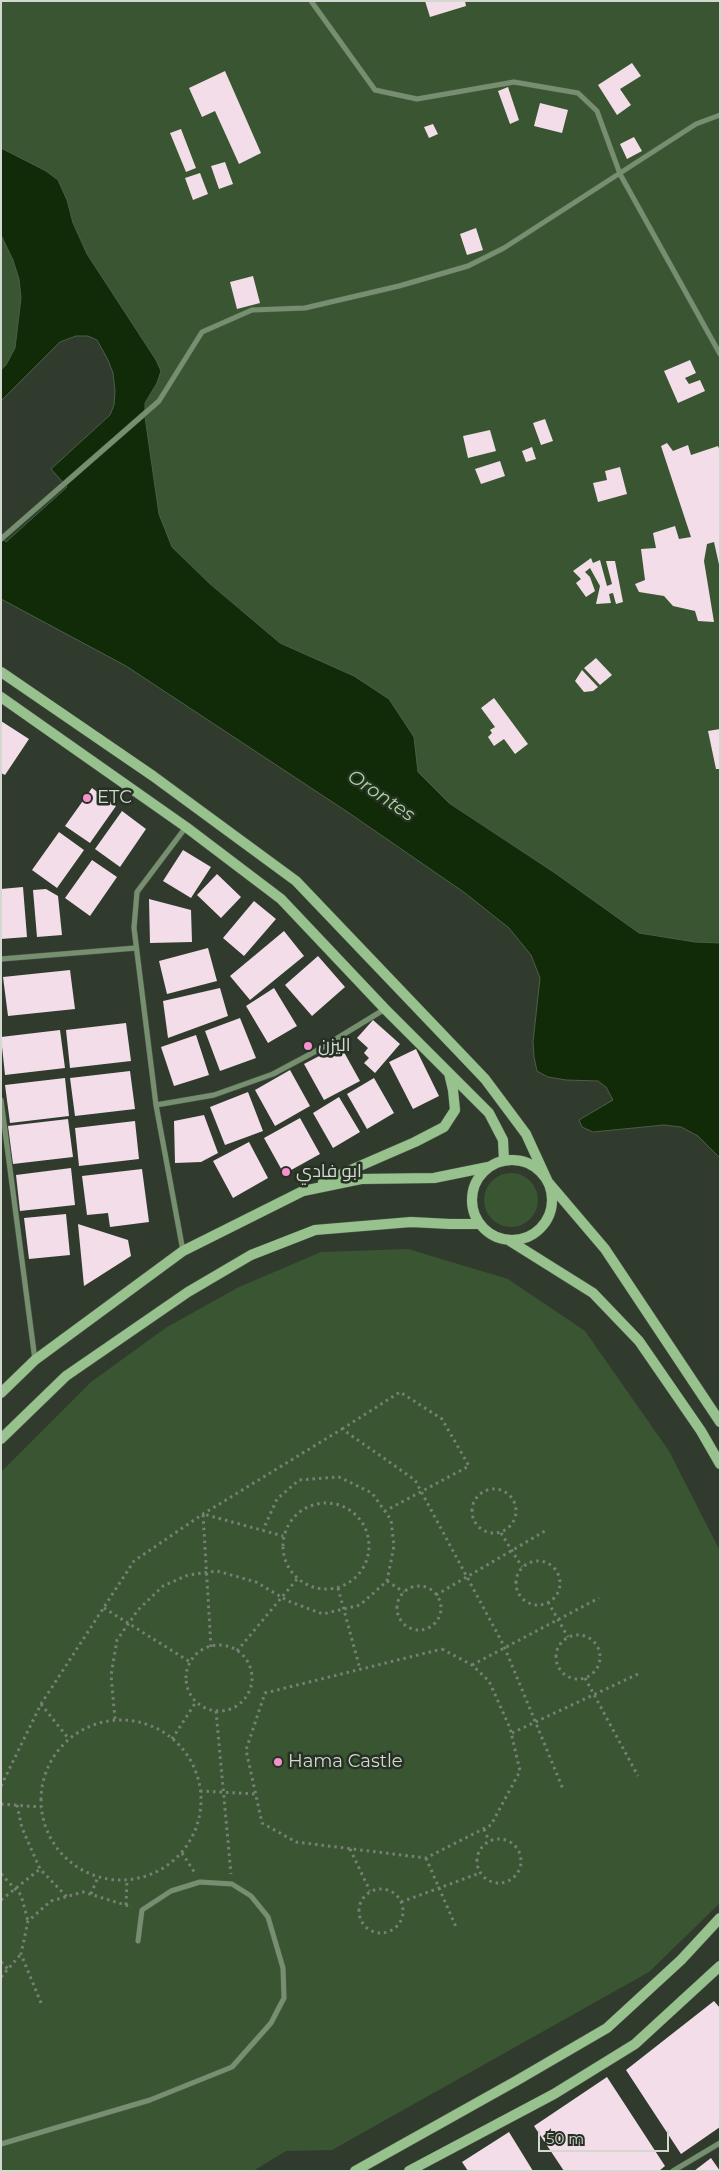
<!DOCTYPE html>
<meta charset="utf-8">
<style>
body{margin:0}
#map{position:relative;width:721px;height:2172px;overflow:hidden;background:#303b2d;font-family:Montserrat,sans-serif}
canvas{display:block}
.frame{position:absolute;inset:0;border:2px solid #d3d9d1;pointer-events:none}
.scale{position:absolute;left:538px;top:2130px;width:131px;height:22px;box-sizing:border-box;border:2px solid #d3d9d1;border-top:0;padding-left:6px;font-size:15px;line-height:18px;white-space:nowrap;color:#d3d9d1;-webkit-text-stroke:4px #263124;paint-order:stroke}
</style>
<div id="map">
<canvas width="721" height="2172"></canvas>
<div class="frame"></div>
<div class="scale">50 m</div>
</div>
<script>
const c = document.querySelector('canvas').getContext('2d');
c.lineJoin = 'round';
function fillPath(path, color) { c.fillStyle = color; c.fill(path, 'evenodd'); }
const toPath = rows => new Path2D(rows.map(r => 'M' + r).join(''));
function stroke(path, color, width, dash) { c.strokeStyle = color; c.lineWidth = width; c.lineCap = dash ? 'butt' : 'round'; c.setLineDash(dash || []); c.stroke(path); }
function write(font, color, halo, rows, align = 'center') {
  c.font = font + ' Montserrat,Cairo,sans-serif'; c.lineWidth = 5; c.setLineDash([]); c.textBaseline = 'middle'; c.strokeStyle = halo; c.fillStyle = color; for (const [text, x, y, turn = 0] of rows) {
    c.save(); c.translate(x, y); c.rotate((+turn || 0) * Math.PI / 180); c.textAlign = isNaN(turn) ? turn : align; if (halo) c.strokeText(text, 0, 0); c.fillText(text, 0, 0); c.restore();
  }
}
const green = toPath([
 [1,1,720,1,720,943,695,942,639,933,555,873,449,803,418,772,414,737,354,676,280,643,209,583,172,547,159,515,145,417,145,403,157,383,156,360,87,254,73,223,67,200,1,148],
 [1,235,13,260,19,279,21,298,15,348,6,365,1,370],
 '484 1200a27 27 0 1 1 54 0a27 27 0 1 1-54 0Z',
 [408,1249,508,1279,585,1331,669,1451,720,1551,720,1903,649,1972,332,2150,286,2151,253,2171,1,2171,1,1472,91,1382,167,1327,239,1287,321,1252]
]);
const water = toPath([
 [1,148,46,171,58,180,67,200,73,223,87,254,156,360,161,371,157,383,145,403,145,417,159,514,172,547,209,583,280,643,354,676,389,699,414,737,418,772,449,803,555,873,639,933,695,942,720,943,720,1158,698,1136,681,1127,664,1125,593,1132,582,1127,579,1120,613,1100,606,1087,598,1081,566,1080,548,1077,537,1071,534,1057,533,1042,540,978,531,955,509,928,465,893,349,813,126,666,1,599,1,537,6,542,67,487,51,469,110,415,114,405,115,391,113,373,108,360,97,340,88,336,76,336,60,342,1,401,1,370,6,365,15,348,21,298,19,279,13,260,1,235,1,148]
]);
const building = toPath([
 [425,1,465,1,466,6,430,17],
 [632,63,641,76,620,89,631,105,617,115,598,85],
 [225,71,261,153,239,164,215,111,202,117,189,88],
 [508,87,519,120,510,124,498,91],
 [540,103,568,110,562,133,534,126],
 [433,124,438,134,429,138,424,127],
 [181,129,196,168,186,172,170,133],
 [634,137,642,151,627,159,620,144],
 [225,162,233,184,219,189,211,166],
 [200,173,208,194,193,200,185,178],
 [476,228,483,250,467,255,460,234],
 [253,276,260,303,237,309,230,282],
 [690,360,696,373,685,378,689,384,700,380,705,391,678,403,664,371],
 [545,419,553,441,541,445,533,423],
 [490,430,496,451,468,458,463,436],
 [667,443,673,451,688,445,691,455,718,446,720,451,720,569,714,542,707,544,704,561,714,622,698,621,695,611,673,606,664,596,639,592,635,584,645,580,641,549,656,548,653,533,675,526,679,539,691,537,661,446],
 [532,447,536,459,526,462,522,451],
 [500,461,505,476,481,484,475,469],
 [620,467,627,494,598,502,593,483,607,480,605,471],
 [591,558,593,563,600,560,607,586,612,584,606,561,615,561,623,602,616,604,613,593,609,594,611,603,596,604,600,586,590,568,585,572,590,577,595,591,586,597,576,583,581,579,573,571],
 [596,658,612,675,600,685,584,668],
 [582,670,598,687,593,691,584,692,575,681],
 [494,698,528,744,515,754,504,739,494,746,488,737,492,733,490,730,495,727,481,708],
 [1,721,29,739,5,775,1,773],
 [720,729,720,769,716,769,708,731],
 [92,788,116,806,90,843,65,826],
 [122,811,146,829,120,867,95,849],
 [59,832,84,850,57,888,32,870],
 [183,850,211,867,191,898,163,881],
 [92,860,117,877,90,916,65,898],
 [217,874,241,897,221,918,197,895],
 [23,887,27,937,1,939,1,889],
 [46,889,58,896,62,935,37,937,33,890],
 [149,899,191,910,192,942,150,943],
 [254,901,276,919,244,956,223,938],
 [284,931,304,956,250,1000,230,976],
 [208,948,217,981,167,994,159,961],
 [318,956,345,987,312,1016,285,985],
 [70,970,75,1009,8,1016,3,977],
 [220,988,228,1016,168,1038,163,1001],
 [274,988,297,1026,268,1043,246,1006],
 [240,1018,256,1058,220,1071,205,1031],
 [373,1020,400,1044,375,1073,364,1063,369,1058,364,1053,368,1048,357,1038],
 [126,1023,131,1061,70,1068,66,1030],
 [60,1030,65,1068,5,1075,1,1037],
 [196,1035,209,1075,174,1086,161,1047],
 [340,1045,360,1081,324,1100,304,1064],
 [416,1049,439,1096,413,1109,389,1062],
 [290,1070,310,1106,275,1126,255,1090],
 [130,1071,135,1109,75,1116,70,1078],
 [65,1078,69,1116,10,1123,5,1085],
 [374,1078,394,1113,367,1129,347,1094],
 [248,1092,263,1131,225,1145,210,1107],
 [339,1097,360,1132,333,1148,313,1113],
 [204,1115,218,1153,201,1162,175,1163,174,1121],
 [300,1118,320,1154,284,1174,264,1138],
 [68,1119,73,1157,13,1164,8,1126],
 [135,1121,139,1159,79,1166,75,1128],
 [249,1142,268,1178,233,1198,213,1161],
 [71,1168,75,1205,20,1211,16,1175],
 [142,1169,149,1222,110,1227,108,1213,87,1215,82,1176],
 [66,1214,70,1255,29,1259,24,1218],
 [78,1224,128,1240,131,1256,84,1286],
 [714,2001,720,2008,720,2127,681,2154,626,2070],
 [607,2077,665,2166,659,2171,564,2171,534,2126],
 [509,2132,533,2171,468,2171,462,2162],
 [711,2158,720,2171,694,2171]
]);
const path = toPath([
 [342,1429,400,1392,442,1419,469,1466,385,1511],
 '472 1511a22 22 0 1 1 44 0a22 22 0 1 1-44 0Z',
 '283 1546a43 43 0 1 1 86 0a43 43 0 1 1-86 0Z',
 [501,1533,522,1567],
 '516 1583a22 22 0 1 1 44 0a22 22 0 1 1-44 0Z',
 [387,1581,404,1592],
 '397 1608a22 22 0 1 1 44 0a22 22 0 1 1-44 0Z',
 [338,1588,360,1669],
 [436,1595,545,1531],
 [548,1602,568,1637],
 [104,1608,190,1662],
 '556 1657a22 22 0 1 1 44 0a22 22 0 1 1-44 0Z',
 '186 1678a33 33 0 1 1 66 0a33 33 0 1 1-66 0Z',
 [211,1647,203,1514,283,1536],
 [442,1649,472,1665,489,1681,510,1728,520,1771,491,1825,426,1858,296,1842,262,1823,246,1750,265,1693,442,1649],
 [237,1651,297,1579],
 [472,1665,599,1598],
 [585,1678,638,1776],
 [41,1704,68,1738],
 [216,1711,231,1874],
 [115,1719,111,1675,117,1640,138,1610,163,1586,188,1575,217,1571,256,1582,288,1601,323,1614,360,1605,387,1581,394,1546,391,1520,372,1493,339,1477,299,1480,277,1499,263,1530],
 '41 1800a80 80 0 1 1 160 0a80 80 0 1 1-160 0Z',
 [512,1733,638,1674],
 [172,1739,196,1702],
 [1,1786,41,1704,134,1561,203,1514,342,1429,415,1480,504,1646,563,1789],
 [200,1791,256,1794],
 [1,1804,41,1807],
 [17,1805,22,1828,40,1869,67,1897],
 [484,1829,489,1841],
 '477 1861a22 22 0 1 1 44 0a22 22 0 1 1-44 0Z',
 [350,1849,370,1891],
 [182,1853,195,1873],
 [426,1858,456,1927],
 [1,1874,21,1895,28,1921],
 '359 1911a22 22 0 1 1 44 0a22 22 0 1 1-44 0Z',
 [91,1894,98,1877],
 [1,1900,40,1869],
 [401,1902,480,1873],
 [126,1905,127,1880],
 [1,1962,8,1969],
 [1,1977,21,1954],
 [41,2003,21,1954,28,1921,51,1901,83,1892,132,1907]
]);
const minor = toPath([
 [311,1,375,90,417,99,514,82,578,93,597,111,620,174,720,354],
 [1,539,159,401,202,332,252,310,305,308,399,286,468,266,504,248,696,124,720,115],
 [1,959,136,948],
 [1,1100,35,1360],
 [156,1105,214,1095,273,1074,318,1050,385,1009],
 [183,1251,156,1105,134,928,137,892,186,827],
 [1,2144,150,2100,232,2067,271,2023,284,1998,283,1968,268,1917,251,1896,232,1884,200,1882,171,1891,142,1910,138,1941],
 [673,2171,720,2143]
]);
const secondary = toPath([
 [1,672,153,776,296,881,485,1079,526,1134,548,1182,605,1249,720,1422],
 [1,697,186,827,281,899,385,1009,489,1113,503,1140,504,1161],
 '472 1200a40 40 0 1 1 80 0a40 40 0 1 1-80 0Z',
 [323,1182,415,1142,444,1127,455,1110,453,1090,449,1073],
 [510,1241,593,1293,639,1341,701,1431,720,1464],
 [1,1393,35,1360,183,1251,303,1191,361,1179,434,1178,488,1167],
 [1,1439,66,1376,188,1292,251,1255,315,1230,411,1222,450,1224,479,1224],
 [355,2171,516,2081,607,2028,681,1960,720,1918],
 [409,2171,554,2094,635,2044,720,1966]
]);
const markers = [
 [87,798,5,"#f790ce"],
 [308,1046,5,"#f790ce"],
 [286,1172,5,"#f790ce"],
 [278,1762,5,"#f790ce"]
];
const poiNames = [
 ["ETC",97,798],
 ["اليزن",318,1046],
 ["ابو فادي",296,1172],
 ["Hama Castle",288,1762]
];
const waterNames = [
 ["Orontes",381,796,34]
];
fillPath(green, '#3a5532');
fillPath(water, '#112b09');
stroke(water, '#4b5f45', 1);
fillPath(building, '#f2dde8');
stroke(minor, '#4d574b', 6);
stroke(secondary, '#4d574b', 11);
stroke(path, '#778075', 3, [2.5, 4]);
stroke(minor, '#76906f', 5);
stroke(secondary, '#98c28d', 10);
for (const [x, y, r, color] of markers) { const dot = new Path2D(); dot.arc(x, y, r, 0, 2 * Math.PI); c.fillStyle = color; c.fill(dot); stroke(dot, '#263124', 2); }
write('18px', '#d3d9d1', '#263124', poiNames, 'left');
write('italic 19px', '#a7d69a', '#263124', waterNames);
</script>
